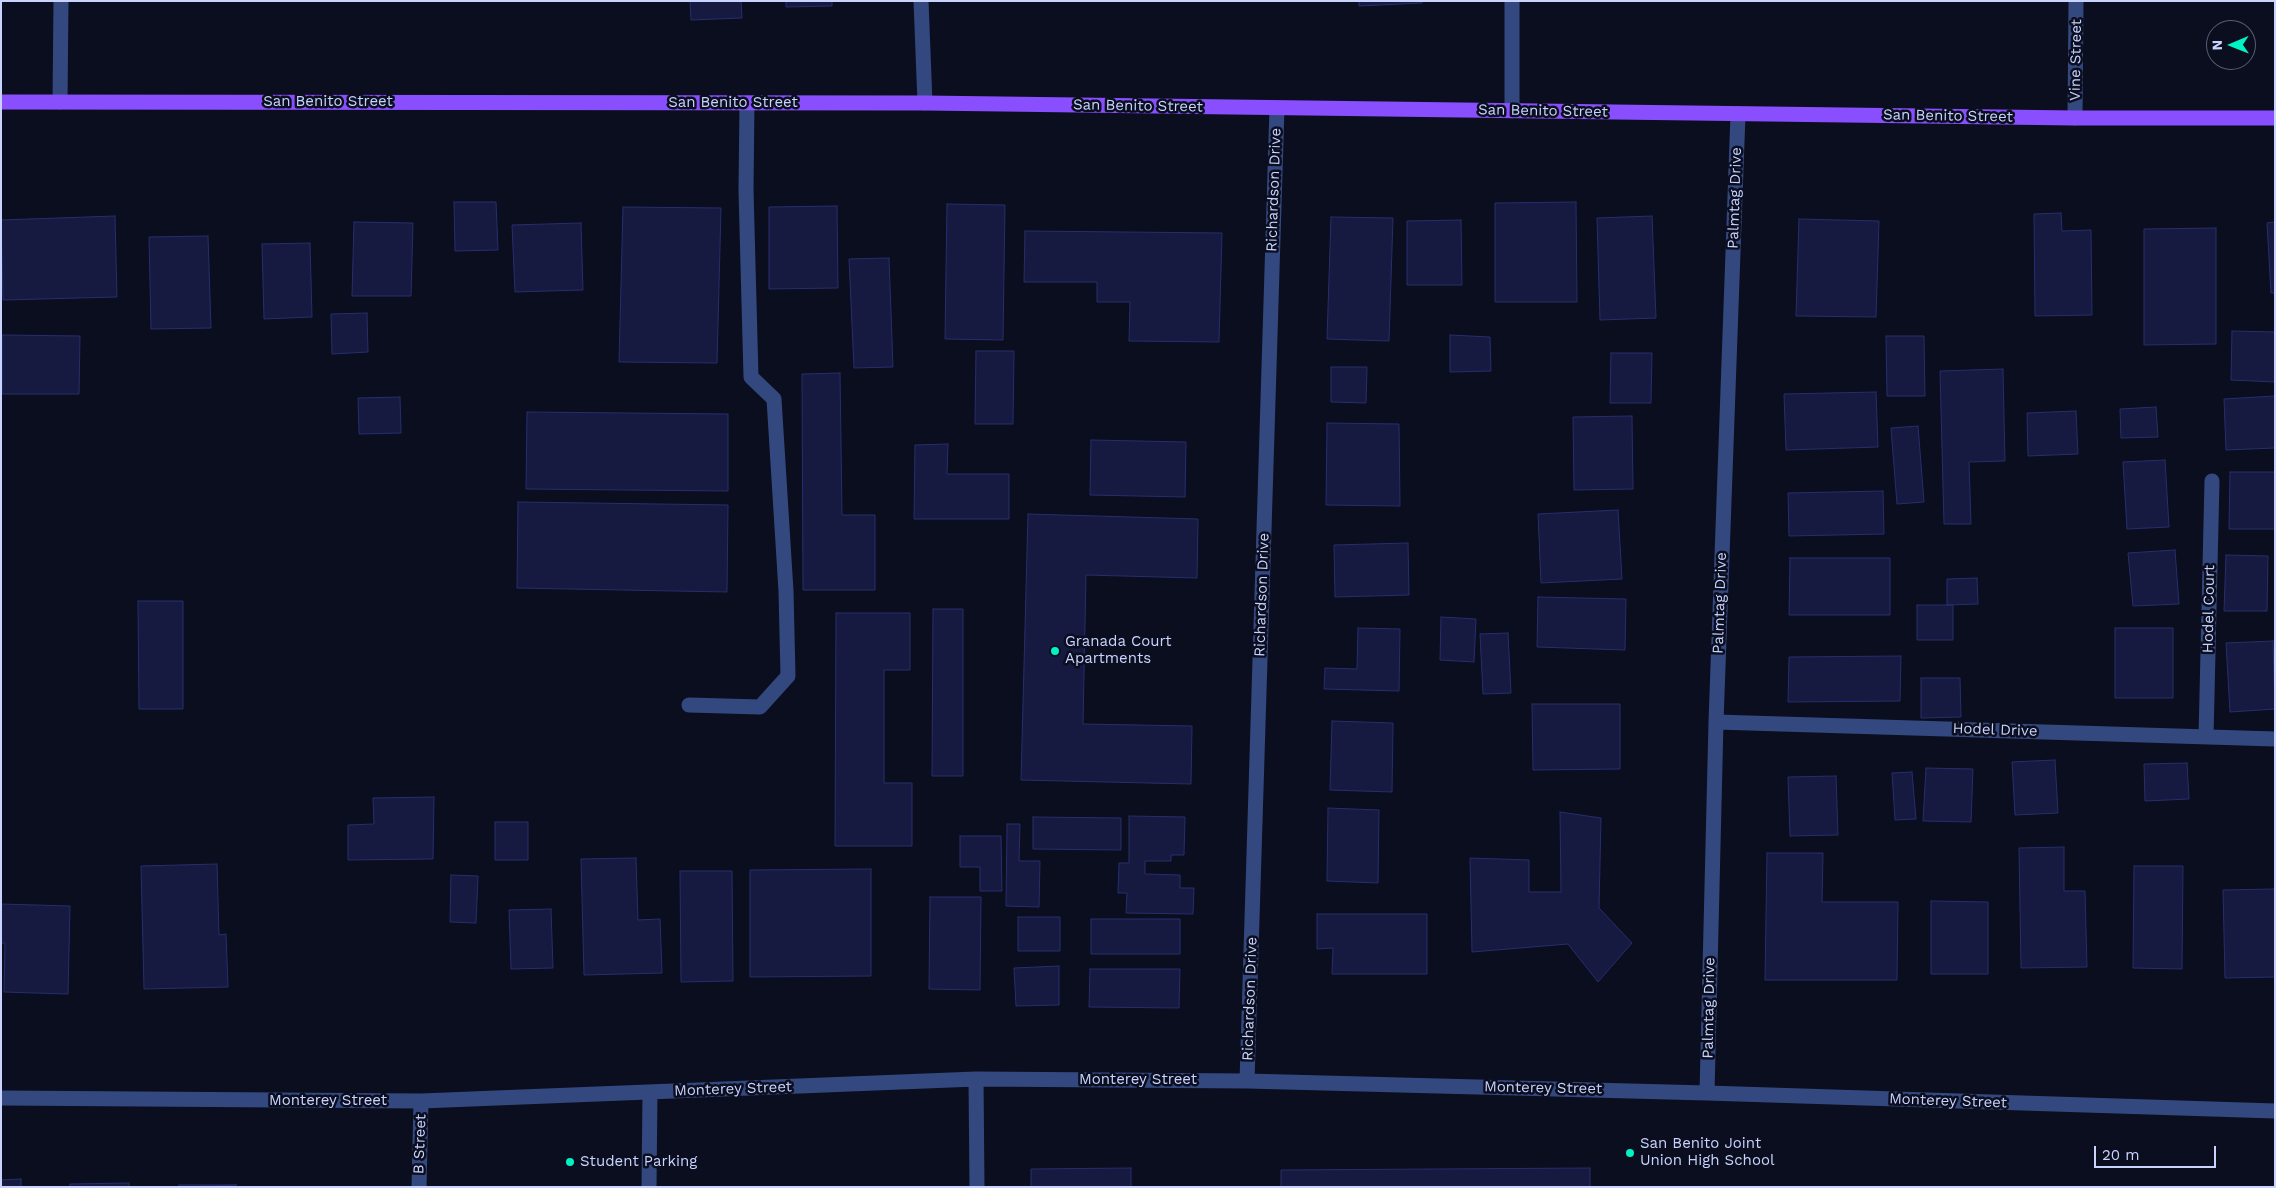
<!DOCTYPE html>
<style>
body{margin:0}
#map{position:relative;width:2276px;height:1188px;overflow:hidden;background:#0b0e1e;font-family:"Work Sans",sans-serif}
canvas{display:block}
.frame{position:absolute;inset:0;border:2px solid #c8d3ff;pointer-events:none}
.north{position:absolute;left:2206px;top:20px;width:50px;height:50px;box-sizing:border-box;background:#0b0e1e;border:1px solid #575d78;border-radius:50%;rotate:269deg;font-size:14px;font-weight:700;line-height:20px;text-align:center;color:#c8d3ff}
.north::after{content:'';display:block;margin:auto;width:18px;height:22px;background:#00f3c3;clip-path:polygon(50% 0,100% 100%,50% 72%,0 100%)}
.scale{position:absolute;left:2094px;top:1146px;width:122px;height:22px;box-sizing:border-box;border:2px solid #c8d3ff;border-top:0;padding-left:6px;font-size:15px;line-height:18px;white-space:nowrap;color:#c8d3ff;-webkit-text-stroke:4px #0b0e1e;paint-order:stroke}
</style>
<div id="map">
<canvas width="2276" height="1188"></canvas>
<div class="frame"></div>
<div class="north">N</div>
<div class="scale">20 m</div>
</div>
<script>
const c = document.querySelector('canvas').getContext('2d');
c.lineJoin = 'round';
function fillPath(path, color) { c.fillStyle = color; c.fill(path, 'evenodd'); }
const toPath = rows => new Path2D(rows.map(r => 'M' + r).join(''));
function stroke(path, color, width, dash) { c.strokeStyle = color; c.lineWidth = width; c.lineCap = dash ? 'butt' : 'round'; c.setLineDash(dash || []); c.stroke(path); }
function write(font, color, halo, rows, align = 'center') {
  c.font = font + ' "Work Sans",sans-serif'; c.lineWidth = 5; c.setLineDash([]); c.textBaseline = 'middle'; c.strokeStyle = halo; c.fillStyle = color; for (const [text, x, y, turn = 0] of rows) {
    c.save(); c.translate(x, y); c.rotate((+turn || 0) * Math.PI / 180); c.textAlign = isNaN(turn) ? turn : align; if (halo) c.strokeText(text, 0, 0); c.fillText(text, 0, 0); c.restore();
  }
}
const building = toPath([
 [690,1,741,1,742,18,691,20,690,1],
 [786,1,832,1,832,6,786,7,786,1],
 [1359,1,1422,1,1422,3,1359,6,1359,1],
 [454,202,496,202,498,250,455,251,454,202],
 [1576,202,1577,302,1495,302,1495,203,1576,202],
 [947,204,1005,205,1003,340,945,339,947,204],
 [837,206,838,288,769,289,769,207,837,206],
 [623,207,721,208,717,363,619,362,623,207],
 [2061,213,2062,231,2091,230,2092,315,2035,316,2034,214,2061,213],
 [115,216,117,297,3,300,1,220,115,216],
 [1652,216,1656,318,1600,320,1597,218,1652,216],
 [1331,217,1393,218,1389,341,1327,339,1331,217],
 [1799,219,1879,221,1876,317,1796,316,1799,219],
 [1461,220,1462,285,1407,285,1407,221,1461,220],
 [354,222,413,223,411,296,352,296,354,222],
 [2275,222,2275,293,2271,293,2267,223,2275,222],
 [581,223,583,290,515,292,512,225,581,223],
 [2216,228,2216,344,2144,345,2144,229,2216,228],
 [1025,231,1222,233,1219,342,1129,341,1130,302,1097,302,1097,282,1024,282,1025,231],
 [208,236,211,328,151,329,149,237,208,236],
 [310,243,312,317,264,319,262,244,310,243],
 [889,258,893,367,854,368,849,259,889,258],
 [367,313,368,352,332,354,331,314,367,313],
 [2232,331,2275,332,2275,382,2231,380,2232,331],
 [2,335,80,336,79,394,2,394,2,335],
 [1450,335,1490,337,1491,371,1450,372,1450,335],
 [1886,336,1924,336,1925,396,1887,396,1886,336],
 [976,351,1014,351,1013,424,975,424,976,351],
 [1611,353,1652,353,1651,403,1610,403,1611,353],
 [1331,367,1367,367,1366,403,1331,402,1331,367],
 [2003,369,2005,461,1969,462,1971,524,1944,524,1940,371,2003,369],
 [840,373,842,515,875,515,875,590,803,590,802,374,840,373],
 [1876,392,1878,447,1786,450,1784,394,1876,392],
 [2275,396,2275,448,2226,450,2224,399,2275,396],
 [400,397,401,433,359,434,358,398,400,397],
 [2156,407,2158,437,2121,438,2120,409,2156,407],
 [2076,411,2078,454,2028,456,2027,413,2076,411],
 [527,412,728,414,728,491,526,489,527,412],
 [1632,416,1633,489,1574,490,1573,417,1632,416],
 [1327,423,1399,424,1400,506,1326,505,1327,423],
 [1918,426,1924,502,1897,504,1891,428,1918,426],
 [1091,440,1186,442,1185,497,1090,495,1091,440],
 [948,444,947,474,1009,474,1009,519,914,519,915,445,948,444],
 [2165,460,2169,527,2127,529,2123,462,2165,460],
 [2230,472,2275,472,2275,529,2229,529,2230,472],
 [1883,491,1884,534,1789,536,1788,493,1883,491],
 [518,502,728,505,727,592,517,588,518,502],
 [1618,510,1622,579,1541,583,1538,514,1618,510],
 [1028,514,1198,519,1197,578,1086,575,1083,724,1192,726,1191,784,1021,780,1028,514],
 [1408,543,1409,595,1335,597,1334,545,1408,543],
 [2175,550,2179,604,2133,606,2128,553,2175,550],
 [2226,555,2268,556,2267,611,2224,611,2226,555],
 [1790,558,1890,558,1890,615,1789,615,1790,558],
 [1977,578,1978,604,1947,605,1947,579,1977,578],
 [1538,597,1626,599,1625,650,1537,647,1538,597],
 [138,601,183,601,183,709,139,709,138,601],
 [1917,605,1953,605,1953,640,1917,640,1917,605],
 [933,609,963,609,963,776,932,776,933,609],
 [836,613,910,613,910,670,884,670,884,783,912,783,912,846,835,846,836,613],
 [1441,617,1476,619,1474,662,1440,660,1441,617],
 [1358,628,1400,629,1399,691,1324,689,1325,668,1357,669,1358,628],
 [2115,628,2173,628,2173,698,2115,698,2115,628],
 [1508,633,1511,693,1483,694,1480,634,1508,633],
 [2273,641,2275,709,2230,712,2226,643,2273,641],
 [1901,656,1900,701,1788,702,1789,657,1901,656],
 [1921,678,1960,678,1961,717,1921,718,1921,678],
 [1532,704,1620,704,1620,769,1533,770,1532,704],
 [1332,721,1393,723,1392,792,1330,790,1332,721],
 [2055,760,2058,813,2015,815,2012,762,2055,760],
 [2187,763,2189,799,2145,801,2144,764,2187,763],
 [1926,768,1973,769,1971,822,1923,821,1926,768],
 [1912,772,1916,819,1895,820,1892,773,1912,772],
 [1836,776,1838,835,1790,836,1788,777,1836,776],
 [434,797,433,859,348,860,348,825,374,824,373,798,434,797],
 [1328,808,1379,810,1378,883,1327,881,1328,808],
 [1560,812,1601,818,1599,908,1632,943,1598,982,1568,944,1472,952,1470,858,1529,860,1529,892,1561,892,1560,812],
 [1129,816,1185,817,1184,855,1171,855,1171,861,1145,861,1145,874,1180,875,1180,888,1194,888,1193,914,1126,913,1127,893,1118,893,1119,863,1129,863,1129,816],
 [1033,817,1121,818,1121,850,1033,849,1033,817],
 [495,822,528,822,528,860,495,860,495,822],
 [1007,824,1020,824,1019,861,1040,861,1039,907,1006,906,1007,824],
 [960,836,1001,836,1002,891,980,891,980,867,960,867,960,836],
 [2064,847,2064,891,2085,891,2087,967,2021,968,2019,848,2064,847],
 [1767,853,1823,853,1822,902,1898,902,1897,980,1765,980,1767,853],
 [636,858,638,920,660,919,662,973,584,975,581,859,636,858],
 [217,864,219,935,226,934,228,987,144,989,141,866,217,864],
 [2134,866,2183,866,2182,969,2133,968,2134,866],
 [871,869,871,976,750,977,750,870,871,869],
 [680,871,732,871,733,981,681,982,680,871],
 [451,875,478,876,476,923,450,922,451,875],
 [2275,889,2275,977,2225,978,2223,890,2275,889],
 [930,897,981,897,980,990,929,989,930,897],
 [1931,901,1988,902,1988,974,1931,974,1931,901],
 [1,904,70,906,68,994,4,992,5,943,1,943,1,904],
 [551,909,553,968,511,969,509,910,551,909],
 [1317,914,1427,914,1427,974,1332,974,1333,948,1317,949,1317,914],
 [1018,917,1060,917,1060,951,1018,951,1018,917],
 [1091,919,1180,919,1180,954,1091,954,1091,919],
 [1059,966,1059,1005,1016,1006,1014,968,1059,966],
 [1090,969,1180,969,1179,1008,1089,1007,1090,969],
 [1131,1168,1131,1187,1031,1187,1031,1169,1131,1168],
 [1590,1168,1590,1187,1281,1187,1281,1170,1590,1168],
 [21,1179,21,1187,1,1187,1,1180,21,1179],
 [129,1183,129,1187,70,1187,70,1184,129,1183],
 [179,1185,237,1185,179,1187,179,1185]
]);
const minor = toPath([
 [921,1,925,103],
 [1512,1,1512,111],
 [60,102,61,1],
 [2075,118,2076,1],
 [689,705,760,707,788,676,786,591,774,399,751,377,746,190,747,103],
 [1716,722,2275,739],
 [2206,737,2212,481],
 [976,1079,977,1187],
 [1247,1081,1277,108],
 [1707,1093,1716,722,1738,114],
 [1,1098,421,1101,976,1079,1247,1081,1707,1093,2275,1111],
 [419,1187,421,1101],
 [649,1187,650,1092]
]);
const major = toPath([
 [1,102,925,103,2075,118,2275,118]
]);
const markers = [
 [1055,651,5,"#00f3c3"],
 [1630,1153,5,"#00f3c3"],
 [570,1162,5,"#00f3c3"]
];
const streetNames = [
 ["Vine Street",2076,60,-89],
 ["San Benito Street",328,102],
 ["San Benito Street",733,103],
 ["San Benito Street",1138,106,1],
 ["San Benito Street",1543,111,1],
 ["San Benito Street",1948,116,1],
 ["Richardson Drive",1274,190,-88],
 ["Palmtag Drive",1735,198,-88],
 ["Richardson Drive",1262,595,-88],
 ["Palmtag Drive",1720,603,-88],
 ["Hodel Court",2209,609,-89],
 ["Hodel Drive",1995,730,2],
 ["Richardson Drive",1250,999,-88],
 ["Palmtag Drive",1709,1008,-89],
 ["Monterey Street",1138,1080],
 ["Monterey Street",1543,1088,1],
 ["Monterey Street",733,1089,-2],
 ["Monterey Street",328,1101],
 ["Monterey Street",1948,1101,2],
 ["B Street",420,1144,-88]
];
const poiNames = [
 ["Granada Court",1065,642],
 ["Apartments",1065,659],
 ["San Benito Joint",1640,1144],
 ["Union High School",1640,1161],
 ["Student Parking",580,1162]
];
fillPath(building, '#161a40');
stroke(building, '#272e6d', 1);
stroke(minor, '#344880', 15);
stroke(major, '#894fff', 15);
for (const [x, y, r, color] of markers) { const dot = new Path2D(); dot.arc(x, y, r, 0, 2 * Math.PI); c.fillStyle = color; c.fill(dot); stroke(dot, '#0b0e1e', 2); }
write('15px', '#c8d3ff', '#0b0e1e', streetNames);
write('15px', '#c8d3ff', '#0b0e1e', poiNames, 'left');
</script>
